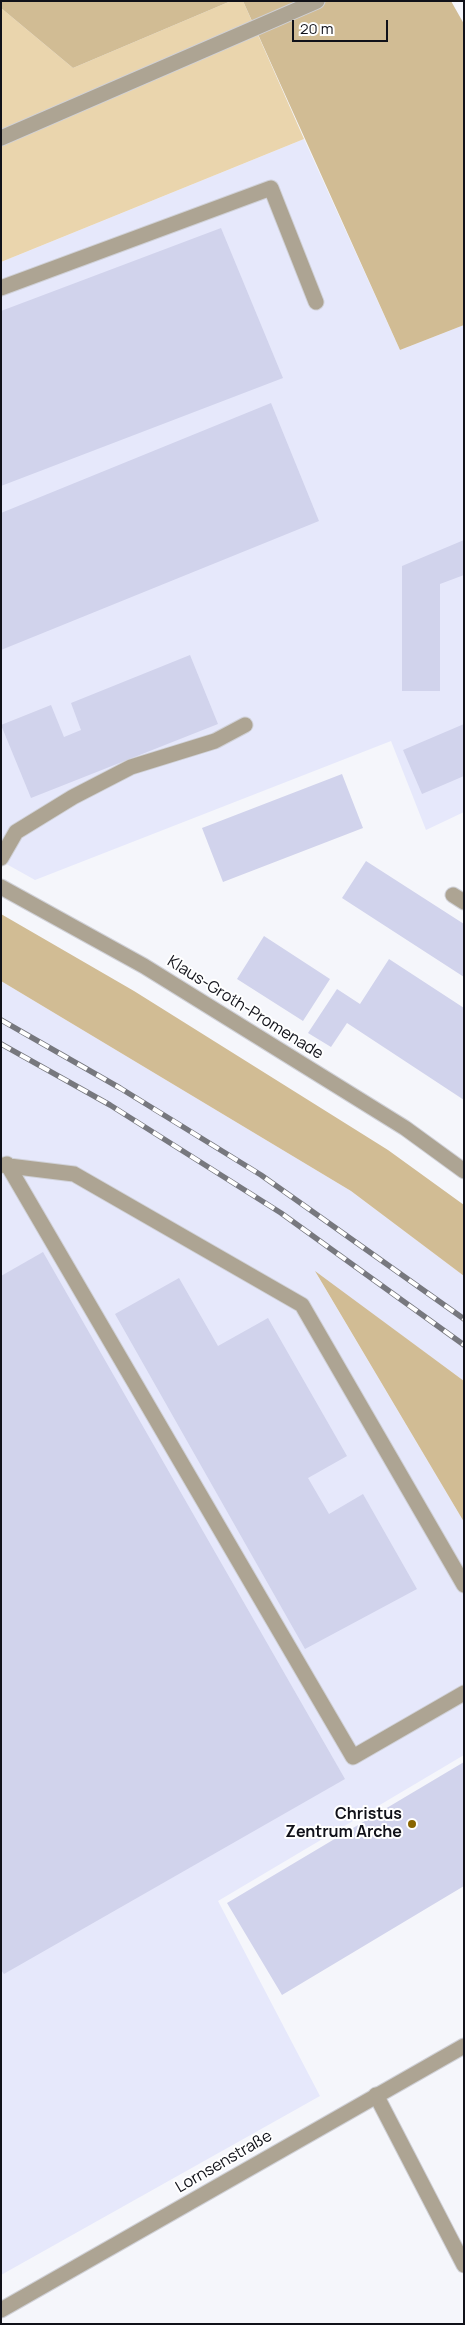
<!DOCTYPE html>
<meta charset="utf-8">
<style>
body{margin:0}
#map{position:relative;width:465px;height:2325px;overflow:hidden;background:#f5f6fb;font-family:Manrope,sans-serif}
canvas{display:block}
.frame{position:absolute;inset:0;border:2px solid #101119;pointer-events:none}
.scale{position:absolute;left:292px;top:20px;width:96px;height:22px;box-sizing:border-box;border:2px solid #101119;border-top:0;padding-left:6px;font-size:15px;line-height:18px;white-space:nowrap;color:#101119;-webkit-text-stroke:4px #fff;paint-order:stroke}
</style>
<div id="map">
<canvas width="465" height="2325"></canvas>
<div class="frame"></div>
<div class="scale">20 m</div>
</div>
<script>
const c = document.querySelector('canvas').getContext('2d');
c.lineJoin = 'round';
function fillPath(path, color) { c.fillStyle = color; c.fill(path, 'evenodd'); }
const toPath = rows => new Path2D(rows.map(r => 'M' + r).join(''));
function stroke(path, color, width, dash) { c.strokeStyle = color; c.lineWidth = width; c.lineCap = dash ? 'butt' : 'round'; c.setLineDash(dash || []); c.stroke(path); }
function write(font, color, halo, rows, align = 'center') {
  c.font = font + ' Manrope,sans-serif'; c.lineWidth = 4; c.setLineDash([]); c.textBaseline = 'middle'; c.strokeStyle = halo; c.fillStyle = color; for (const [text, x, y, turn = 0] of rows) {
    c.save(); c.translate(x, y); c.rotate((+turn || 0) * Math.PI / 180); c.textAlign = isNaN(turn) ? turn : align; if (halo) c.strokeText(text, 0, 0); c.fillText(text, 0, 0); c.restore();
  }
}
const built = toPath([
 [304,139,400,350,464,325,464,812,426,830,391,741,35,880,1,861,1,262],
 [1,981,351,1191,464,1276,464,1381,316,1273,464,1522,464,1755,218,1901,320,2096,1,2275]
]);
const green = toPath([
 [231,1,243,1,304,139,1,262,1,8,73,68]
]);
const forest = toPath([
 [1,1,231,1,73,68,1,8],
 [243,1,451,1,464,24,464,325,400,350],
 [1,914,134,991,388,1150,464,1205,464,1276,351,1191,1,981],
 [315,1271,464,1381,464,1522]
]);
const building = toPath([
 [221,228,283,378,1,486,1,311],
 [271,403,319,521,1,650,1,513],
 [464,540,464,575,440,584,440,691,402,691,402,566],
 [190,655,218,724,31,798,1,725,51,705,64,737,81,730,71,703],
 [464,724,464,776,422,794,403,750],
 [342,774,363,828,223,882,202,828],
 [366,861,464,924,464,977,342,898],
 [264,936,330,979,303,1021,237,979],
 [389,959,464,1008,464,1100,347,1023,331,1047,308,1033,337,989,360,1004],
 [43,1252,345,1779,4,1974,1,1970,1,1276],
 [179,1278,218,1346,268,1318,347,1456,308,1478,329,1514,363,1494,417,1589,305,1649,115,1314],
 [464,1762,464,1886,282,1995,227,1903]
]);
const service = toPath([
 [1,138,317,1],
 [1,288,271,188,316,302],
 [1,858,16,832,73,797,131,767,215,741,245,725],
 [453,895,464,902],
 [7,1164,353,1757,464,1693],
 [1,1165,74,1174,302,1305,464,1585],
 [376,2095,464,2265]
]);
const minor = toPath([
 [1,887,144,966,405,1128,464,1171],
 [1,2310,464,2046]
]);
const rail = toPath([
 [1,1020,120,1088,261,1175,464,1319],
 [1,1044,110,1105,281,1213,464,1345]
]);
const markers = [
 [412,1824,5,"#896502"]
];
const streetNames = [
 ["Klaus-Groth-Promenade",245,1008,32],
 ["Lornsenstraße",224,2162,-30]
];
const poiNames = [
 ["Christus",402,1815],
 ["Zentrum Arche",402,1833]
];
fillPath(built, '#e6e8fb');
fillPath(green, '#ead5ad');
fillPath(forest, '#d1bc94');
fillPath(building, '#d1d3ec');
stroke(service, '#d0d1d7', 17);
stroke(minor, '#d0d1d7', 17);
stroke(service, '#ada493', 15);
stroke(minor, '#ada493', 15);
stroke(rail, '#77787e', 5.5);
stroke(rail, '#fff', 4, [11]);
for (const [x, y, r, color] of markers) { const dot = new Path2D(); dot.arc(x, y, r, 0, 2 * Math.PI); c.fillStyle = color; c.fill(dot); stroke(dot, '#fff', 2); }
write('16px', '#101119', '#fff', streetNames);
write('bold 16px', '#101119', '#fff', poiNames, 'right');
</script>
